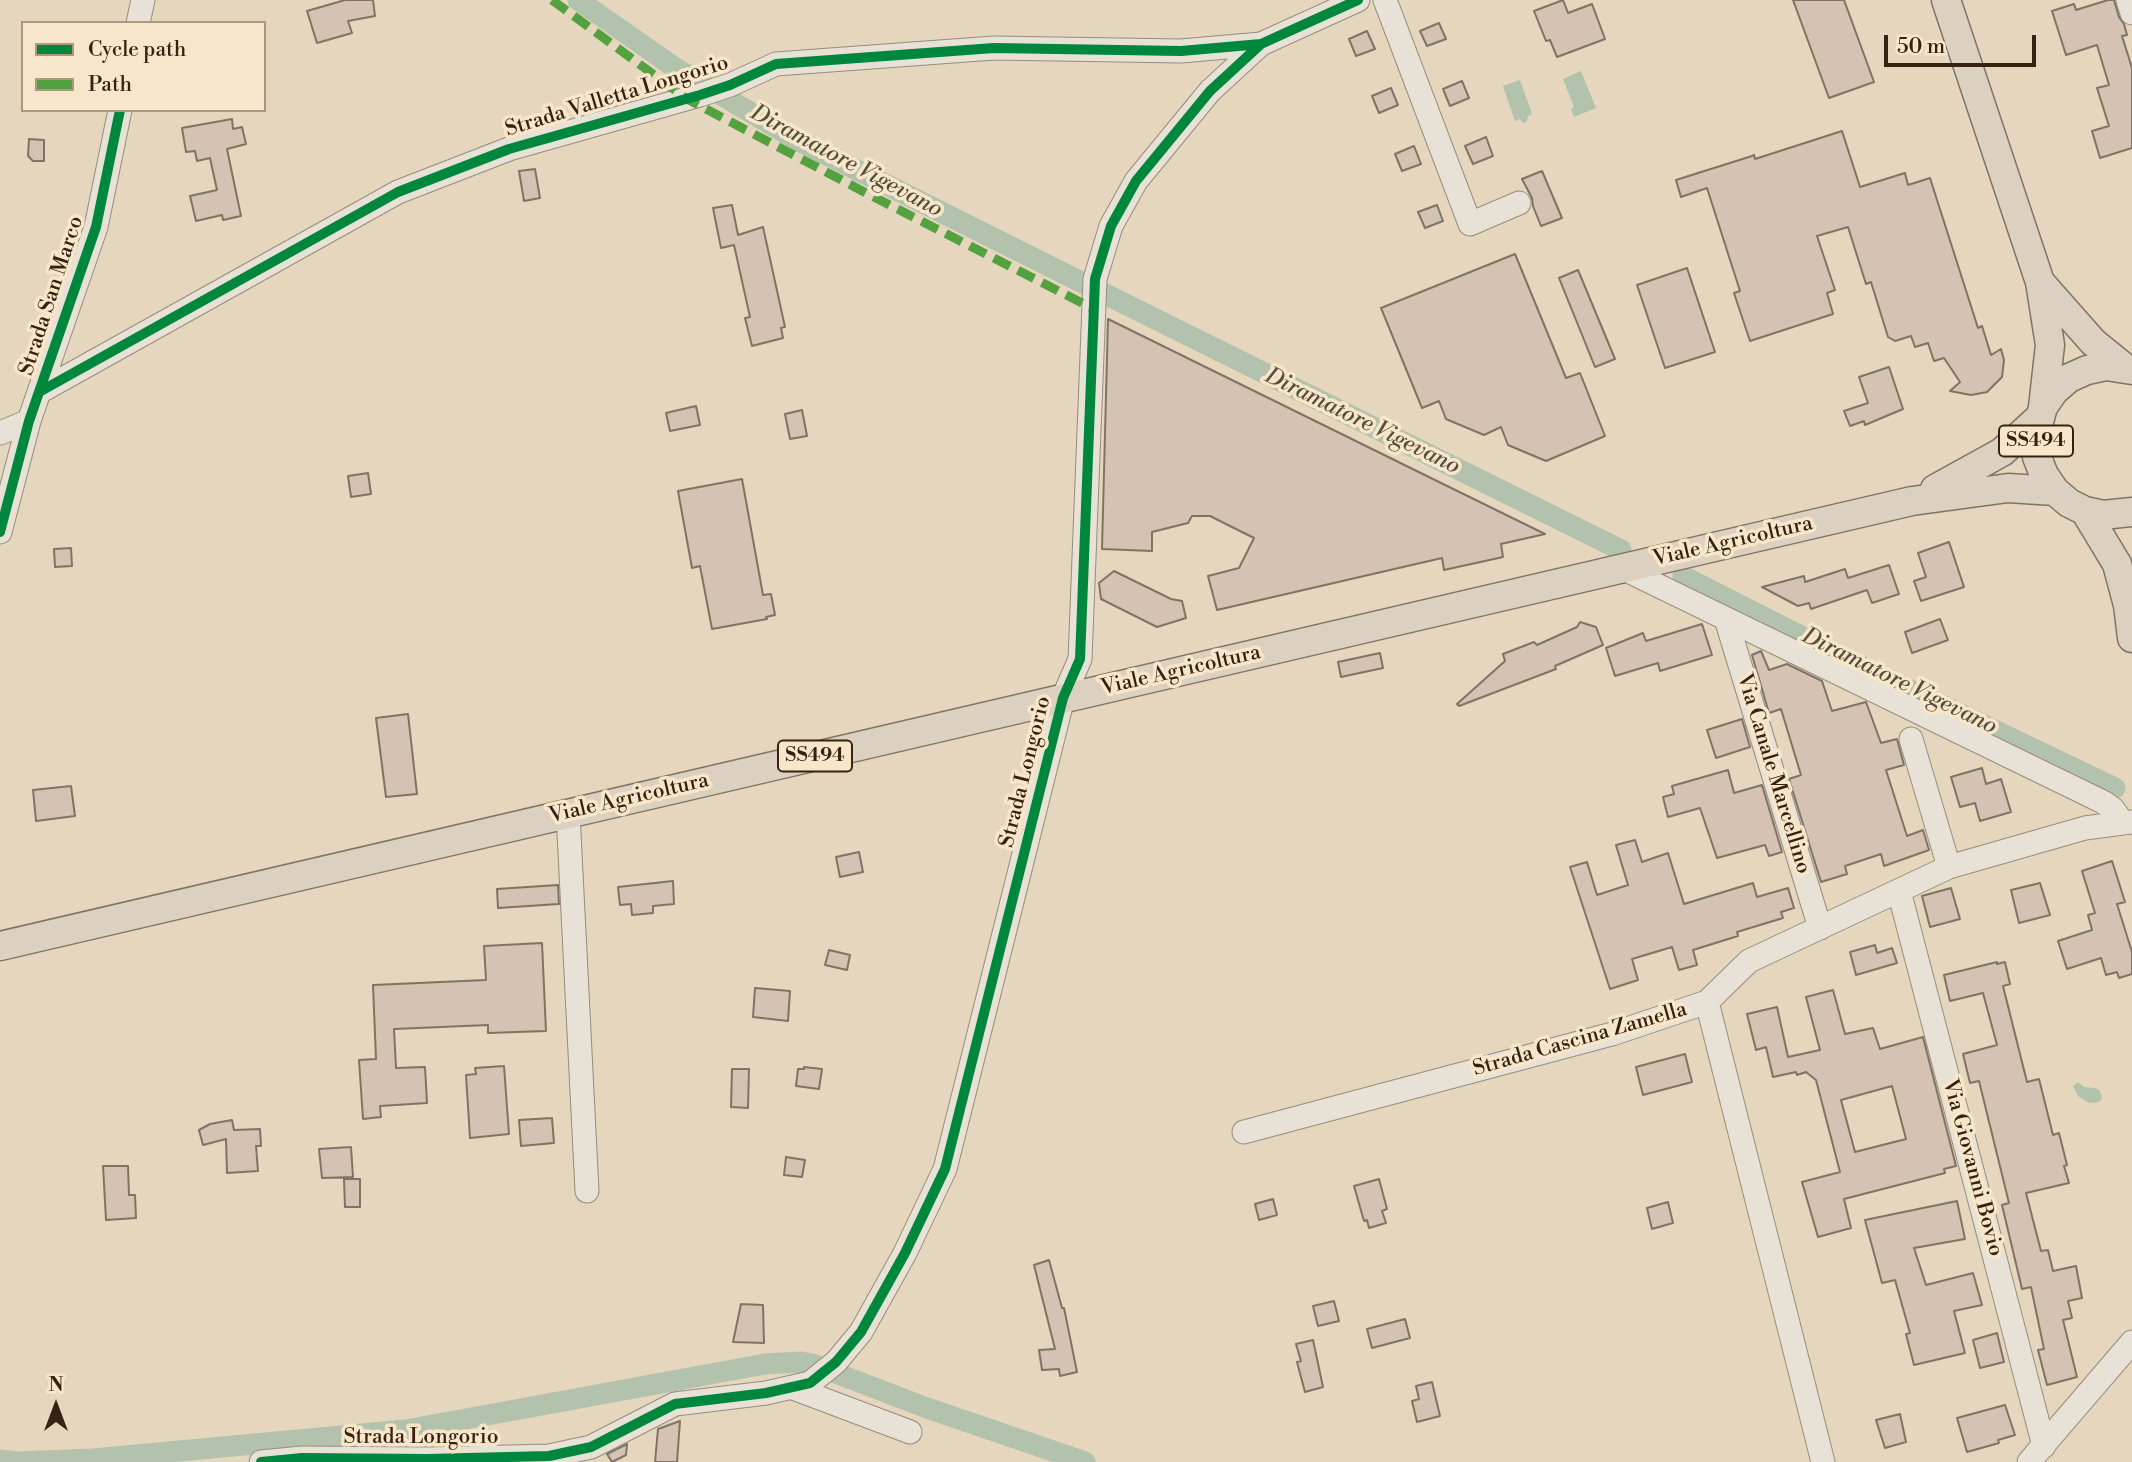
<!DOCTYPE html>
<style>
body{margin:0}
#map{position:relative;width:2132px;height:1462px;overflow:hidden;background:#e5d6bd;font-family:"Libre Bodoni",serif}
canvas{display:block}
.legend{position:absolute;left:21px;top:21px;width:245px;height:91px;box-sizing:border-box;background:#f8e6ca;border:2px solid #aa9880;margin:0;padding:9px 12px;list-style:none;font-size:21px;color:#362212}
.legend li{display:flex;align-items:center;gap:14px;height:35px}
.legend b{width:35px;border:2px solid #aa9880}
.north{position:absolute;left:21px;top:1371px;width:70px;height:70px;-webkit-text-stroke:5px #f8e6ca;paint-order:stroke;rotate:0deg;font-size:19px;font-weight:700;line-height:28px;text-align:center;color:#362212}
.north::after{content:'';display:block;margin:auto;width:24px;height:32px;background:#362212;clip-path:polygon(50% 0,100% 100%,50% 72%,0 100%)}
.scale{position:absolute;left:1884px;top:35px;width:152px;height:32px;box-sizing:border-box;border:4px solid #362212;border-top:0;padding-left:9px;font-size:21px;line-height:24px;white-space:nowrap;color:#362212;-webkit-text-stroke:5px #f8e6ca;paint-order:stroke}
</style>
<div id="map">
<canvas width="2132" height="1462"></canvas>
<ul class="legend">
<li><b style="height:9px;background:#00873e"></b>Cycle path</li>
<li><b style="height:9px;background:#53a23f"></b>Path</li>
</ul>
<div class="north">N</div>
<div class="scale">50 m</div>
</div>
<script>
const c = document.querySelector('canvas').getContext('2d');
c.lineJoin = 'round';
function fillPath(path, color) { c.fillStyle = color; c.fill(path, 'evenodd'); }
const toPath = rows => new Path2D(rows.map(r => 'M' + r).join(''));
function stroke(path, color, width, dash) { c.strokeStyle = color; c.lineWidth = width; c.lineCap = dash ? 'butt' : 'round'; c.setLineDash(dash || []); c.stroke(path); }
function write(font, color, halo, rows, align = 'center') {
  c.font = font + ' "Libre Bodoni",serif'; c.lineWidth = 7; c.setLineDash([]); c.textBaseline = 'middle'; c.strokeStyle = halo; c.fillStyle = color; for (const [text, x, y, turn = 0] of rows) {
    c.save(); c.translate(x, y); c.rotate((+turn || 0) * Math.PI / 180); c.textAlign = isNaN(turn) ? turn : align; if (halo) c.strokeText(text, 0, 0); c.fillText(text, 0, 0); c.restore();
  }
}
const water = toPath([
 [1581,71,1596,108,1574,117,1571,109,1574,107,1563,79],
 [1520,80,1532,114,1528,116,1526,123,1522,122,1520,119,1515,121,1503,86],
 [2078,1082,2084,1087,2095,1088,2100,1091,2102,1098,2099,1102,2089,1103,2078,1096,2073,1086]
]);
const canal = toPath([
 [578,0,674,67,797,140,1087,285],
 [1103,293,1621,550],
 [1683,576,1850,661,2115,788],
 [0,1460,17,1462,93,1459,406,1430,765,1364,801,1362,812,1364,927,1408,1085,1462]
]);
const building = toPath([
 [345,0,373,0,375,16,348,21,352,33,317,43,307,11,345,0],
 [1563,0,1568,13,1592,4,1605,39,1557,57,1550,40,1546,41,1534,11,1563,0],
 [1793,0,1844,0,1874,82,1829,98,1793,0],
 [2108,0,2114,0,2119,17,2124,24,2127,35,2122,36,2132,68,2132,148,2100,158,2092,131,2109,126,2097,88,2109,85,2097,45,2066,55,2052,11,2074,4,2076,10,2108,0],
 [1439,23,1446,39,1427,46,1420,31,1439,23],
 [1367,31,1375,49,1356,56,1349,39,1367,31],
 [1462,81,1469,98,1450,106,1443,89,1462,81],
 [1391,88,1398,105,1379,113,1372,96,1391,88],
 [232,119,233,129,242,127,246,144,227,149,241,216,223,220,222,215,196,221,190,196,217,190,210,158,197,161,195,151,186,152,182,128,232,119],
 [1842,131,1860,187,1905,173,1908,185,1930,178,1978,328,1982,326,1991,355,2001,349,2004,360,2002,377,1987,392,1971,395,1950,391,1960,382,1944,358,1934,361,1928,343,1915,347,1911,336,1895,341,1888,337,1871,282,1866,284,1848,227,1817,236,1835,290,1827,293,1833,314,1750,341,1734,293,1740,291,1707,188,1681,197,1676,180,1752,156,1754,155,1755,159,1842,131],
 [1486,137,1493,156,1473,164,1465,146,1486,137],
 [29,139,44,140,44,161,33,161,28,156,29,139],
 [1414,146,1421,164,1402,171,1395,154,1414,146],
 [535,169,540,198,524,201,519,171,535,169],
 [1542,171,1562,218,1541,226,1533,206,1532,198,1522,179,1542,171],
 [732,205,738,235,763,227,785,327,781,328,783,338,752,346,745,318,750,317,734,245,721,248,713,208,732,205],
 [1437,205,1443,221,1425,228,1418,212,1437,205],
 [1515,254,1566,378,1580,373,1605,436,1546,461,1508,445,1501,427,1484,435,1446,419,1439,401,1422,408,1381,308,1515,254],
 [1687,268,1715,352,1665,368,1637,285,1687,268],
 [1578,270,1615,359,1595,367,1559,278,1578,270],
 [1108,319,1437,481,1545,534,1501,544,1503,557,1444,570,1442,558,1217,610,1208,576,1239,568,1254,538,1210,516,1192,516,1188,523,1152,532,1152,551,1102,549,1108,319],
 [1889,367,1903,409,1865,425,1864,421,1850,426,1844,411,1868,403,1859,377,1889,367],
 [696,406,700,425,670,431,666,413,696,406],
 [802,410,807,436,790,439,785,414,802,410],
 [368,473,371,494,351,497,348,476,368,473],
 [742,479,763,595,771,594,775,615,766,617,767,619,712,629,700,566,692,568,678,491,742,479],
 [1949,542,1964,587,1921,601,1914,581,1926,577,1918,553,1949,542],
 [71,548,72,566,55,567,54,549,71,548],
 [1889,565,1899,594,1872,603,1867,590,1811,609,1809,603,1798,606,1762,587,1804,576,1805,582,1845,569,1848,578,1889,565],
 [1114,571,1171,599,1182,601,1186,618,1157,627,1101,599,1099,583,1114,571],
 [1940,619,1948,640,1912,653,1905,632,1940,619],
 [1580,622,1596,627,1603,645,1555,666,1556,669,1459,706,1457,704,1505,661,1503,654,1534,642,1537,645,1577,627,1580,622],
 [1702,624,1712,655,1660,671,1658,663,1615,676,1606,648,1643,633,1646,641,1702,624],
 [1761,651,1769,670,1787,664,1822,681,1832,711,1866,702,1881,743,1897,739,1904,765,1886,770,1907,836,1923,830,1929,850,1884,866,1881,854,1845,866,1847,874,1821,882,1789,779,1801,775,1781,709,1769,713,1752,655,1761,651],
 [1380,653,1383,668,1341,677,1338,662,1380,653],
 [408,714,417,794,386,797,376,718,408,714],
 [1742,719,1750,747,1716,758,1707,730,1742,719],
 [1982,768,1986,784,2001,779,2011,812,1980,821,1975,803,1960,807,1951,777,1982,768],
 [1728,770,1734,793,1762,785,1782,852,1769,856,1765,845,1717,858,1700,808,1668,817,1663,797,1674,794,1672,786,1728,770],
 [71,786,75,816,36,821,33,790,71,786],
 [1635,840,1642,862,1668,853,1684,904,1753,883,1757,897,1788,888,1794,908,1781,912,1783,918,1737,932,1738,936,1693,950,1697,965,1679,970,1672,947,1632,959,1638,980,1610,989,1570,867,1587,862,1597,895,1628,885,1616,845,1635,840],
 [859,852,863,872,840,877,836,857,859,852],
 [2112,861,2125,902,2117,904,2132,952,2132,974,2119,978,2117,972,2106,975,2101,958,2067,969,2058,941,2092,930,2088,915,2095,913,2082,871,2112,861],
 [673,881,674,904,653,906,653,913,632,915,631,904,620,905,618,887,673,881],
 [2040,883,2050,915,2019,923,2011,890,2040,883],
 [558,885,559,904,498,908,497,889,558,885],
 [1951,888,1960,919,1930,927,1922,896,1951,888],
 [542,943,546,1031,488,1033,488,1025,394,1029,396,1068,425,1067,427,1103,380,1106,381,1117,363,1119,359,1060,376,1059,373,985,486,980,484,946,542,943],
 [1875,945,1877,953,1892,948,1897,963,1856,975,1850,952,1875,945],
 [829,950,850,955,847,970,825,965,829,950],
 [1997,962,1997,964,2005,962,2010,984,2003,986,2027,1082,2039,1079,2053,1135,2059,1133,2067,1165,2064,1166,2069,1183,2026,1193,2041,1251,2048,1250,2053,1271,2076,1266,2082,1298,2068,1301,2072,1318,2063,1320,2077,1377,2047,1385,2038,1350,2044,1349,2031,1287,2022,1289,2002,1205,2009,1203,1979,1081,1970,1083,1963,1054,1997,1045,1983,993,1950,1001,1944,975,1997,962],
 [755,988,790,991,788,1021,753,1017,755,988],
 [1833,990,1845,1034,1873,1028,1880,1049,1923,1037,1956,1166,1944,1169,1945,1173,1844,1199,1851,1228,1818,1237,1802,1182,1840,1172,1816,1080,1806,1072,1797,1075,1796,1072,1773,1077,1766,1047,1756,1050,1747,1014,1777,1007,1788,1057,1820,1050,1806,997,1833,990],
 [1892,1086,1906,1139,1855,1152,1841,1100,1892,1086],
 [1685,1054,1692,1082,1643,1095,1636,1067,1685,1054],
 [504,1066,509,1134,470,1138,466,1075,476,1074,475,1068,504,1066],
 [804,1067,822,1069,819,1089,796,1086,798,1069,804,1069,804,1067],
 [732,1069,749,1069,748,1108,731,1107,732,1069],
 [552,1118,554,1143,521,1146,519,1120,552,1118],
 [232,1120,234,1130,260,1129,261,1146,256,1146,258,1171,227,1173,226,1139,203,1145,199,1130,210,1124,232,1120],
 [351,1147,353,1177,322,1178,319,1149,351,1147],
 [786,1157,805,1160,802,1177,784,1175,786,1157],
 [103,1166,128,1166,129,1195,135,1195,136,1218,106,1220,103,1166],
 [344,1179,360,1179,360,1207,345,1207,344,1179],
 [1379,1179,1387,1209,1382,1211,1386,1223,1369,1228,1367,1220,1364,1221,1354,1186,1379,1179],
 [1273,1199,1277,1215,1259,1220,1255,1204,1273,1199],
 [1957,1201,1965,1239,1914,1248,1926,1285,1973,1273,1982,1305,1954,1311,1965,1353,1914,1365,1906,1334,1910,1333,1895,1280,1882,1283,1865,1220,1957,1201],
 [1668,1202,1673,1223,1652,1229,1647,1208,1668,1202],
 [1049,1260,1062,1308,1064,1308,1077,1372,1060,1376,1059,1369,1042,1370,1039,1350,1055,1349,1034,1265,1049,1260],
 [1334,1301,1339,1321,1318,1326,1313,1306,1334,1301],
 [741,1304,763,1305,764,1343,733,1342,741,1304],
 [1405,1319,1410,1338,1372,1348,1367,1329,1405,1319],
 [1997,1333,2004,1362,1980,1368,1973,1340,1997,1333],
 [1313,1340,1323,1387,1305,1392,1297,1362,1301,1361,1296,1344,1313,1340],
 [1432,1382,1440,1416,1417,1422,1412,1401,1419,1399,1416,1386,1432,1382],
 [2005,1405,2015,1435,1998,1440,1999,1443,1967,1452,1957,1418,2005,1405],
 [1900,1414,1906,1442,1885,1448,1876,1420,1900,1414],
 [680,1421,677,1462,655,1462,658,1429,680,1421],
 [627,1444,626,1455,612,1462,607,1454,627,1444]
]);
const minor = toPath([
 [1385,0,1470,224,1519,203],
 [2128,0,2132,13],
 [138,23,143,0],
 [41,391,398,192,509,149,700,95,730,85,776,64,994,48,1181,51,1261,44],
 [0,433,29,421],
 [0,532,29,421,96,227,120,110],
 [1622,568,2103,802,2113,809,2123,823],
 [1726,619,1820,928],
 [1911,739,1949,867],
 [568,813,587,1191],
 [1899,891,2044,1446],
 [1707,1002,1823,1462],
 [1244,1132,1612,1034,1707,1002,1749,961,1949,867,2085,828,2132,822],
 [793,1388,910,1432],
 [261,1462,302,1458,427,1459,549,1456,591,1447,675,1404,766,1393,810,1383,836,1362,861,1332,905,1253,945,1169,1063,698,1080,659,1095,279,1111,226,1136,181,1210,91,1261,44,1358,0],
 [2029,1462,2132,1342]
]);
const major = toPath([
 [1946,0,2040,282,2050,345,2043,407],
 [2040,282,2093,342,2125,368],
 [2132,370,2106,366,2087,370,2069,378,2054,391,2043,407,2035,437,2037,457,2044,475,2055,491,2069,503,2085,511,2103,515,2132,512],
 [1935,489,2002,452,2039,418],
 [2085,511,2117,564,2128,605,2132,638],
 [0,946,1912,501,2008,488,2055,491]
]);
const quiet = toPath([
 [552,0,687,99,870,195,1094,309]
]);
const cycleway = toPath([
 [41,391,398,192,509,149,700,95,730,85,776,64,994,48,1181,51,1261,44],
 [0,532,29,421,96,227,120,110],
 [261,1462,302,1458,427,1459,549,1456,591,1447,675,1404,766,1393,810,1383,836,1362,861,1332,905,1253,945,1169,1063,698,1080,659,1095,279,1111,226,1136,181,1210,91,1261,44,1358,0]
]);
const shields = [
 [2036,441,74],
 [815,756,74]
];
const shieldNames = [
 ["SS494",2036,441],
 ["SS494",815,756]
];
const streetNames = [
 ["Strada Valletta Longorio",617,97,-17],
 ["Strada San Marco",52,296,-72],
 ["Viale Agricoltura",1733,542,-13],
 ["Viale Agricoltura",1181,671,-13],
 ["Strada Longorio",1026,772,-76],
 ["Via Canale Marcellino",1773,774,73],
 ["Viale Agricoltura",629,799,-13],
 ["Strada Cascina Zamella",1580,1040,-16],
 ["Via Giovanni Bovio",1972,1168,75],
 ["Strada Longorio",421,1438]
];
const waterNames = [
 ["Diramatore Vigevano",846,162,28],
 ["Diramatore Vigevano",1362,422,26],
 ["Diramatore Vigevano",1899,682,26]
];
fillPath(water, '#b3c2ad');
stroke(canal, '#b3c2ad', 21);
fillPath(building, '#d6c2b3');
stroke(building, '#7e7466', 2);
stroke(minor, '#978c7d', 25);
stroke(major, '#7e7466', 31);
stroke(minor, '#e8e1d5', 23);
stroke(major, '#dcd1c0', 28);
stroke(quiet, '#53a23f', 9, [18, 9]);
stroke(cycleway, '#00873e', 10);
for (const [x, y, w] of shields) { const box = new Path2D(); box.roundRect(x - w / 2, y - 15.5, w, 31, 5); c.fillStyle = '#f8e6ca'; c.fill(box); stroke(box, '#362212', 2); }
write('bold 19px', '#362212', null, shieldNames);
write('21px', '#362212', '#f8e6ca', streetNames);
write('italic 23px', '#55503e', '#f8e6ca', waterNames);
</script>
